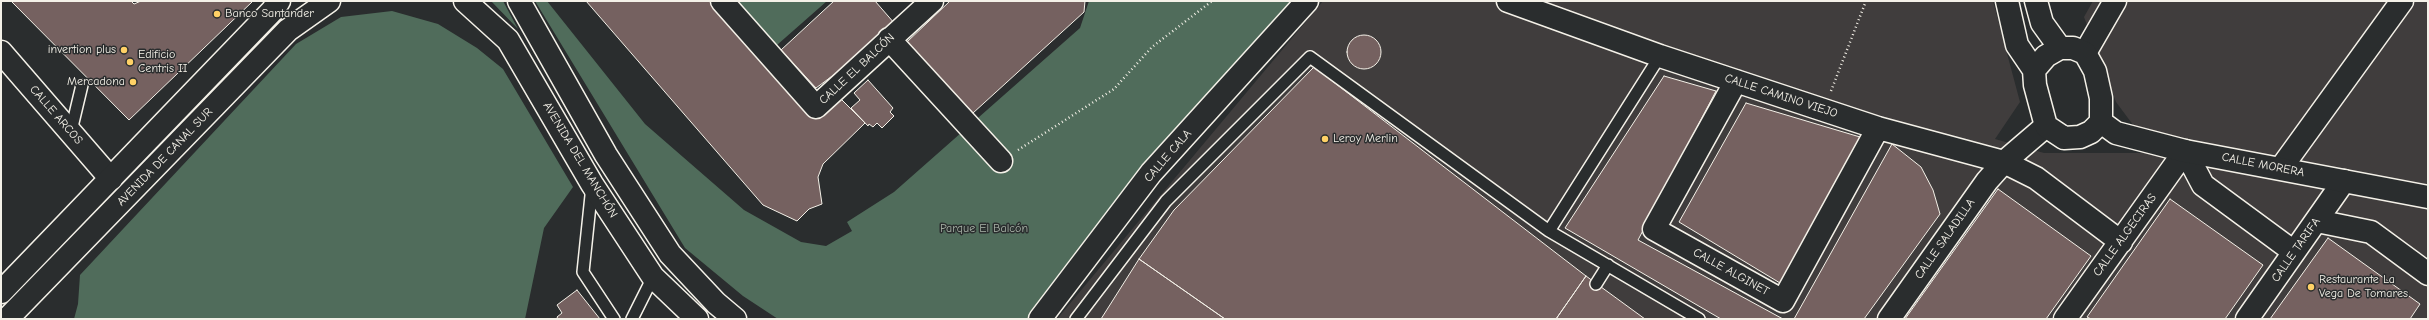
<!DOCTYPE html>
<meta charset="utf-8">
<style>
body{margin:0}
#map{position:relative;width:2429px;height:320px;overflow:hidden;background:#2a2d2e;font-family:"Comic Neue",sans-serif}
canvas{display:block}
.frame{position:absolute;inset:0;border:2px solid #f4f1e8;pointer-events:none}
</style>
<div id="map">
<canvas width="2429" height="320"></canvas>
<div class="frame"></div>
</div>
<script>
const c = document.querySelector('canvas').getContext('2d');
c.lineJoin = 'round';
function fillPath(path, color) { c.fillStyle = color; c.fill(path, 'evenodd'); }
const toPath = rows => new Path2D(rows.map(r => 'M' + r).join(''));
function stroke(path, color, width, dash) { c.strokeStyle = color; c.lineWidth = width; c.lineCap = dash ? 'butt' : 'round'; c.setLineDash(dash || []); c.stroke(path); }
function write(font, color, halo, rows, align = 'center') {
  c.font = font + ' "Comic Neue",sans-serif'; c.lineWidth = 3; c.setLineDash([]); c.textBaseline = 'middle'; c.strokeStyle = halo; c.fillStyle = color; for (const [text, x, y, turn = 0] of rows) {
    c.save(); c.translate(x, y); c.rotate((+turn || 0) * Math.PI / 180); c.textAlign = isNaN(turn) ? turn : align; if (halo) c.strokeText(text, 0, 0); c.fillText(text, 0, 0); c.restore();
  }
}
const built = toPath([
 [1323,1,1993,1,2020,102,1995,139,2044,153,2154,153,2116,102,2084,17,2093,1,2428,1,2428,319,1057,319]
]);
const green = toPath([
 [491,1,503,1,518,29],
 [535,1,547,1,645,124,744,210,801,242,826,246,852,231,847,222,894,192,1080,28,1089,1,1296,1,1148,168,1027,319,778,319,743,296,685,248],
 [736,1,827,1,777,45],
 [392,11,438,24,477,48,503,69,573,187,544,228,525,319,74,319,78,304,80,275,296,44,341,17]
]);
const building = toPath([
 [11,1,131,1,134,4,141,1,253,1,129,120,11,1],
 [586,1,718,1,819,115,839,97,865,123,823,164,818,177,822,204,809,209,797,221,763,205,586,1],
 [834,1,875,1,895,24,866,51,816,88,781,50,834,1],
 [950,1,1085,1,1084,12,973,113,907,42,950,1],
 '1347 52a17 17 0 1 1 34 0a17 17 0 1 1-34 0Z',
 [1314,67,1586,276,1556,319,1225,319,1139,259,1174,210,1314,67],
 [1664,76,1716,91,1638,240,1783,319,1721,319,1565,228,1664,76],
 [868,80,893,108,890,112,894,116,882,128,877,123,873,127,869,124,868,126,851,108,860,100,854,93,868,80],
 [1746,103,1860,137,1780,283,1679,222,1746,103],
 [1892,144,1921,167,1933,190,1940,214,1864,319,1794,319,1892,144],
 [1998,189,2091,256,2046,319,1905,319,1998,189],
 [2170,199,2263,265,2225,319,2091,319,2087,317,2170,199],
 [2328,238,2420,304,2410,319,2270,319,2328,238],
 [1139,259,1225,319,1101,319,1139,259],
 [1586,276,1645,319,1556,319,1586,276],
 [577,290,600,319,558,319,557,317,562,313,557,305,577,290]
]);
const path = toPath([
 [1831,91,1866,1],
 [1018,150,1114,89,1152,47,1212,1]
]);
const lane = toPath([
 [1660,56,1549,231,1699,319],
 [71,131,82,85],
 [592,186,583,272,614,319],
 [1596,284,1608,265],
 [632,319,653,277],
 [1076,319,1166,201,1310,57,1549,231]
]);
const street = toPath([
 [722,1,816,107,932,1],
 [1508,1,1660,56,1878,128,2004,162,2046,126],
 [889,39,1001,161],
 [1,52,111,179],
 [2085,53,2115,1],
 [1736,81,1654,229,1783,301,1878,128],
 [2281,168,2402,1],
 [2317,221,2371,232,2428,274],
 [1040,319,1151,173,1307,1],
 [1889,319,1987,181,2004,162,2036,178,2121,242],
 [2065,319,2185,151,2203,185,2294,252],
 [2247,319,2344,181]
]);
const secondary = toPath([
 [465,1,508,40,592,184,653,277,697,319],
 [519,1,606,155,670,254,716,303,735,319],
 [2007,1,2017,45,2034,70],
 [2036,1,2042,23,2060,48],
 [2060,48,2073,48,2085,53,2095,71,2101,98,2101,122,2091,132,2080,137,2064,138,2046,126,2035,85,2034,70,2046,56,2060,48],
 [2101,122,2116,133,2185,151,2428,197],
 [1,292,272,11,279,1],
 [7,319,288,30,329,1]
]);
const markers = [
 [217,14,4,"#ffd166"],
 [124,50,4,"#ffd166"],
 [130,62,4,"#ffd166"],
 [133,82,4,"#ffd166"],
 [1325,139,4,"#ffd166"],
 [2311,287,4,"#ffd166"]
];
const poiNames = [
 ["Banco Santander",225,14],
 ["invertion plus",116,50,"right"],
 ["Edificio",138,55],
 ["Centris II",138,69],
 ["Mercadona",125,82,"right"],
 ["Leroy Merlin",1333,139],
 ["Restaurante La",2319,280],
 ["Vega De Tomares",2319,294]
];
const streetNames = [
 ["CALLE EL BALCÓN",857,69,-43],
 ["CALLE CAMINO VIEJO",1781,96,18],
 ["CALLE ARCOS",56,115,49],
 ["CALLE CALA",1168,156,-49],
 ["AVENIDA DE CANAL SUR",165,157,-46],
 ["AVENIDA DEL MANCHÓN",580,160,59],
 ["CALLE MORERA",2263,165,11],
 ["CALLE ALGECIRAS",2125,235,-54],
 ["CALLE SALADILLA",1945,239,-55],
 ["CALLE TARIFA",2296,250,-55],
 ["CALLE ALGINET",1731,272,29]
];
const parkNames = [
 ["Parque El Balcón",984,229]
];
fillPath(built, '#403d3d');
fillPath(green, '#506c5b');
fillPath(building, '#756160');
stroke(building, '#f4f1e8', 1);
stroke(lane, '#f4f1e8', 14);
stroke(street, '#f4f1e8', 25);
stroke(secondary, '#f4f1e8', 25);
stroke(path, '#f4f1e8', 2.5, [1, 3]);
stroke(lane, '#2a2d2e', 11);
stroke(street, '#2a2d2e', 22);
stroke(secondary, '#2a2d2e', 22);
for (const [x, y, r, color] of markers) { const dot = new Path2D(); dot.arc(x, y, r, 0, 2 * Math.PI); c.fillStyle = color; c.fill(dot); stroke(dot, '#2a2d2e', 1.5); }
write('12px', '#f4f1e8', '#2a2d2e', poiNames, 'left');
write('12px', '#f4f1e8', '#2a2d2e', streetNames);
write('12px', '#aab5a9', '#2a2d2e', parkNames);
</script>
